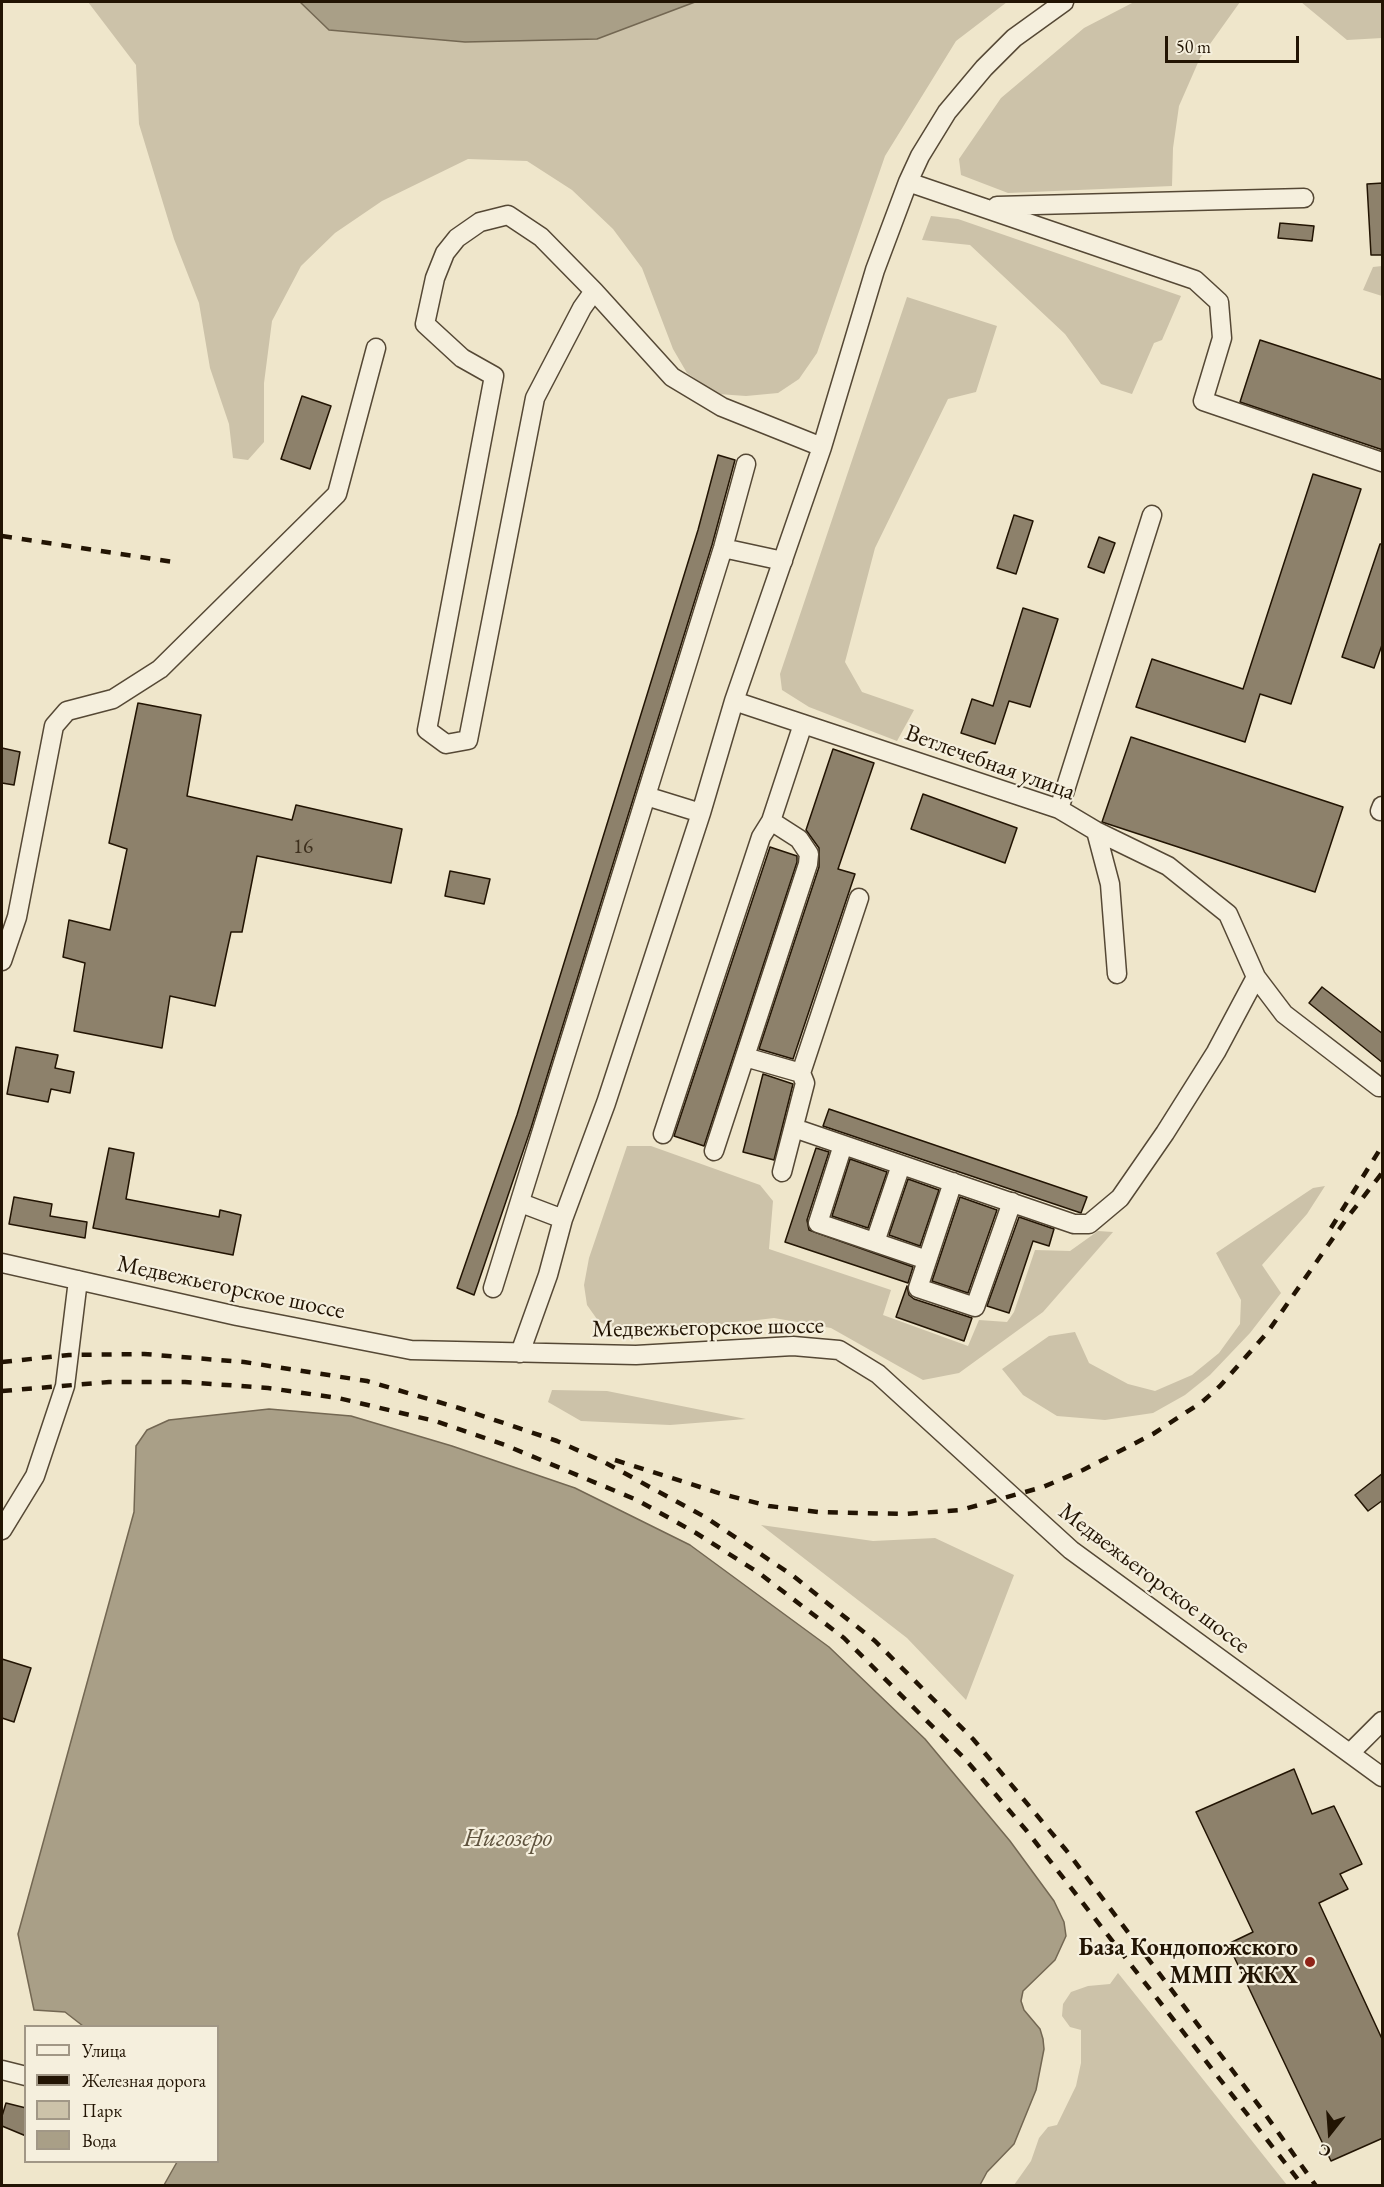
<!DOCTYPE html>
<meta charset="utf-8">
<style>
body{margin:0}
#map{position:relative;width:1384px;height:2187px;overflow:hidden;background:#efe6cb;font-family:"EB Garamond",serif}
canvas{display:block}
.frame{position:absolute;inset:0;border:3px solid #221403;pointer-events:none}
.legend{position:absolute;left:24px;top:2025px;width:195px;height:138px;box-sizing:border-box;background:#f5efdd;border:2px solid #a19786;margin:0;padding:8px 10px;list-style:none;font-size:18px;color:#221403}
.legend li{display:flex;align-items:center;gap:12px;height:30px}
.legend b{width:30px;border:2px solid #a19786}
.north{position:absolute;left:1300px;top:2103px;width:60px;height:60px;-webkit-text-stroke:4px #f5efdd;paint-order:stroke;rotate:197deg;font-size:16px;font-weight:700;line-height:24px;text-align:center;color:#221403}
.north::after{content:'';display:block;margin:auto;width:21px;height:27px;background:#221403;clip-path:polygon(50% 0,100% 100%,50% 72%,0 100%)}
.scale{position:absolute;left:1165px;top:36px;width:134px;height:27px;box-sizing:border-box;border:3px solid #221403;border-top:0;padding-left:8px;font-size:18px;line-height:21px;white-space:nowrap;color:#221403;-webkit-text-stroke:4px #f5efdd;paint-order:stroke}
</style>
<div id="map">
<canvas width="1384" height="2187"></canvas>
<div class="frame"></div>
<ul class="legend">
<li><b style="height:8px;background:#f5efdd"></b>Улица</li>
<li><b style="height:8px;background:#221403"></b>Железная дорога</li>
<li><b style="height:16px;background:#ccc2a9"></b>Парк</li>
<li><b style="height:16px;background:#a99f87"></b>Вода</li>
</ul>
<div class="north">С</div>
<div class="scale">50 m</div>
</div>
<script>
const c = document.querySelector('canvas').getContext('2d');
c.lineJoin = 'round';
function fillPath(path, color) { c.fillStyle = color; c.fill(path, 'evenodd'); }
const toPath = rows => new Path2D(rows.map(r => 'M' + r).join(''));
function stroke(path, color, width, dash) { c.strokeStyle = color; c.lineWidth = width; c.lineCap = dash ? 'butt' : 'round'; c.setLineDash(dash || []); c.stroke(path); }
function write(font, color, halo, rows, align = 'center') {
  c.font = font + ' "EB Garamond",serif'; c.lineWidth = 4.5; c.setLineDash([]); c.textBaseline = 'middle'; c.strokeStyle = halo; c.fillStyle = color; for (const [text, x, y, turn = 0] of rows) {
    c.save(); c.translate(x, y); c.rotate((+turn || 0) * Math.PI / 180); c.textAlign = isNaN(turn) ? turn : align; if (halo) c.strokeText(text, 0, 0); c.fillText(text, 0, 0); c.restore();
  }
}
const green = toPath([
 [88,2,300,2,329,30,597,39,695,2,1007,2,956,41,885,156,817,353,799,379,778,393,746,396,718,394,687,373,673,349,642,268,613,229,572,190,527,161,468,159,382,201,335,233,301,266,272,321,264,383,264,442,248,460,233,458,229,424,210,368,199,303,174,239,139,124,136,65],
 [1134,2,1240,2,1200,58,1179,106,1173,148,1172,186,1008,193,961,175,959,159,1001,98,1084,28],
 [1301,2,1382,2,1382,38,1347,40],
 [931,216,958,219,1181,296,1162,340,1154,343,1132,394,1101,384,1065,334,970,245,922,240],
 [1382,266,1382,296,1363,290,1373,267],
 [907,297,997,326,976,392,948,399,875,548,845,662,862,692,914,710,897,741,809,707,782,690,780,674],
 [627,1146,651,1146,760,1185,773,1201,769,1249,891,1290,883,1315,968,1346,979,1320,1007,1322,1014,1312,1035,1250,1070,1251,1098,1231,1113,1232,1043,1312,959,1373,923,1380,831,1328,774,1318,658,1332,616,1328,599,1322,587,1305,584,1285,589,1258],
 [1325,1186,1307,1214,1262,1265,1281,1293,1250,1333,1210,1375,1185,1395,1153,1413,1105,1420,1057,1416,1023,1395,1002,1369,1049,1336,1075,1332,1089,1363,1128,1384,1155,1391,1192,1375,1219,1353,1240,1324,1241,1300,1216,1253,1313,1188],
 [552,1390,607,1391,746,1419,670,1425,581,1421,548,1402],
 [761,1525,873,1541,935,1538,1014,1575,966,1700,907,1638],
 [1118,1973,1159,2024,1287,2185,1014,2185,1031,2161,1039,2138,1048,2127,1057,2125,1076,2086,1081,2063,1081,2030,1070,2027,1062,2016,1063,2004,1071,1992,1088,1986,1110,1984]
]);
const water = toPath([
 [300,2,695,2,597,39,465,42,329,30,300,2],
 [269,1409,351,1416,452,1446,575,1488,690,1545,829,1647,925,1739,1010,1841,1054,1901,1064,1922,1066,1936,1055,1960,1023,1991,1021,2001,1024,2010,1040,2029,1043,2039,1044,2049,1036,2090,1014,2144,987,2172,980,2185,164,2185,177,2162,218,2162,218,2026,83,2026,65,2012,34,2010,18,1934,134,1512,136,1446,147,1430,169,1420,269,1409]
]);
const building = toPath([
 [1383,183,1383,255,1371,255,1367,184,1383,183],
 [1280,223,1314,226,1312,241,1278,238,1280,223],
 [1260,340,1383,380,1383,450,1240,402,1260,340],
 [302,396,331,406,310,469,281,459,302,396],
 [718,455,735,460,712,545,531,1128,474,1295,457,1288,517,1115,698,530,718,455],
 [1313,474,1361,489,1291,704,1260,694,1245,742,1136,707,1152,659,1243,689,1313,474],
 [1014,515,1033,521,1016,574,997,568,1014,515],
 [1099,537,1115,543,1104,573,1088,567,1099,537],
 [1380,544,1383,544,1383,642,1374,668,1342,657,1380,544],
 [1023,608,1058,619,1030,707,1009,701,995,744,961,733,972,699,993,706,1023,608],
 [138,703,201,715,187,796,292,820,296,805,402,829,391,883,257,856,242,932,231,932,215,1006,170,996,162,1048,74,1031,85,963,63,957,69,920,110,930,127,849,109,843,138,703],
 [1131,737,1343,807,1315,892,1102,822,1131,737],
 [2,748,20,752,14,785,2,783,2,748],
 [833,749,874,763,838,869,855,874,793,1059,759,1049,819,867,819,848,806,830,833,749],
 [923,794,1017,828,1005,863,911,829,923,794],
 [770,847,797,856,797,862,704,1146,674,1136,770,847],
 [450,871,490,879,484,904,445,896,450,871],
 [1322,987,1383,1034,1383,1063,1309,1003,1322,987],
 [16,1047,58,1055,55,1068,74,1072,70,1093,51,1089,48,1102,7,1094,16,1047],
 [763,1074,793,1084,774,1160,743,1152,763,1074],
 [829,1109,1087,1197,1081,1213,823,1126,829,1109],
 [109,1148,134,1153,126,1199,219,1217,220,1210,241,1215,233,1255,93,1228,109,1148],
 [816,1148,829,1152,807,1220,809,1230,913,1267,908,1283,785,1242,816,1148],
 [850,1159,887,1172,868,1228,832,1216,850,1159],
 [908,1179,939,1190,920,1246,889,1235,908,1179],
 [14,1197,52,1204,50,1216,87,1222,85,1238,9,1224,14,1197],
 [960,1197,997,1210,968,1293,932,1281,960,1197],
 [1019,1217,1054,1229,1049,1246,1033,1241,1009,1313,987,1306,1019,1217],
 [907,1286,909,1295,914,1299,972,1318,964,1341,896,1317,907,1286],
 [1383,1473,1383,1500,1368,1511,1355,1495,1383,1473],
 [2,1659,31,1668,14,1722,2,1718,2,1659],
 [1294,1769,1312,1814,1334,1806,1362,1864,1340,1874,1348,1889,1319,1903,1383,2041,1383,2138,1331,2161,1228,1944,1253,1932,1196,1812,1294,1769],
 [6,2103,26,2108,26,2136,2,2126,2,2116,6,2103]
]);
const minor = toPath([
 [908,182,1195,280,1219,302,1222,338,1203,401,1382,462],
 [997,206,1304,198],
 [594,291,541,237,508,215,480,222,457,238,445,253,435,278,425,324,462,358,494,376,427,730,446,744,468,740,535,398,582,308,594,291,672,377,722,407,822,447],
 [723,548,783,561],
 [734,701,1059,809,1096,831,1168,866,1228,914,1256,977,1284,1014,1379,1087],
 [646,796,701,813],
 [1059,809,1152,515],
 [1380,811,1382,806],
 [1096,831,1110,884,1117,974],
 [2,961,17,917,54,726,67,711,113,699,160,669,337,494,376,348],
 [745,1057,801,1073,859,898],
 [794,1128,1074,1224,1089,1224,1120,1198,1165,1133,1216,1052,1256,977],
 [663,1134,761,837,771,821,803,724],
 [843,1145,818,1223,927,1260],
 [714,1151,808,864,809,854,799,839,771,821],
 [782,1172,805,1083,801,1073],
 [953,1182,918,1288,975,1307,1012,1202],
 [521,1203,563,1219],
 [875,1242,901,1165],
 [2,1263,237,1316,411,1350,636,1355,793,1346,839,1350,878,1374,1071,1550,1382,1777],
 [493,1288,723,548,746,464],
 [520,1353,548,1275,563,1219,606,1103,701,813,734,701,822,447,875,270,908,182,920,156,947,112,984,68,1014,38,1064,2],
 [2,1530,35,1476,65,1386,78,1280],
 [1351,1752,1382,1721],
 [2,2070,26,2076]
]);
const rail = toPath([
 [2,536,174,562],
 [1331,1228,1382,1146],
 [2,1362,69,1355,144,1354,244,1362,367,1381,459,1408,557,1441,604,1462,705,1517,792,1575,875,1641,973,1739,1066,1850,1263,2111,1316,2186],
 [2,1391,109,1382,185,1382,268,1388,338,1398,435,1421,505,1445,637,1500,696,1533,759,1573,844,1638,966,1760,1026,1830,1303,2186],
 [615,1460,722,1494,769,1506,818,1512,905,1514,961,1510,1043,1487,1083,1470,1153,1434,1202,1402,1220,1386,1267,1333,1347,1218,1382,1173]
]);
const markers = [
 [1310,1962,6,"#8f2418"]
];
const numberNames = [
 ["16",303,847]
];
const streetNames = [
 ["Ветлечебная улица",990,763,20],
 ["Медвежьегорское шоссе",231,1288,12],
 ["Медвежьегорское шоссе",708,1328,-1],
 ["Медвежьегорское шоссе",1154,1579,37]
];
const poiNames = [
 ["База Кондопожского",1298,1948],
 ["ММП ЖКХ",1298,1976]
];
const waterNames = [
 ["Нигозеро",508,1839]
];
fillPath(green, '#ccc2a9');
fillPath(water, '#a99f87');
stroke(water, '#736752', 1.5);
fillPath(building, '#8d816b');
stroke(building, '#221403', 1.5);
stroke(minor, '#554835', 21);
stroke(minor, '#f5efdd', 18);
stroke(rail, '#221403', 4.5, [10, 10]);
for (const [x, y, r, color] of markers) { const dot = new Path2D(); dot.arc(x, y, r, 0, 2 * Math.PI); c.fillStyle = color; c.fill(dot); stroke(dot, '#f5efdd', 2); }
write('21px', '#3d2f1d', null, numberNames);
write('24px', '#221403', '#f5efdd', streetNames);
write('bold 24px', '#221403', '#f5efdd', poiNames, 'right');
write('italic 26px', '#5f533e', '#f5efdd', waterNames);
</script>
